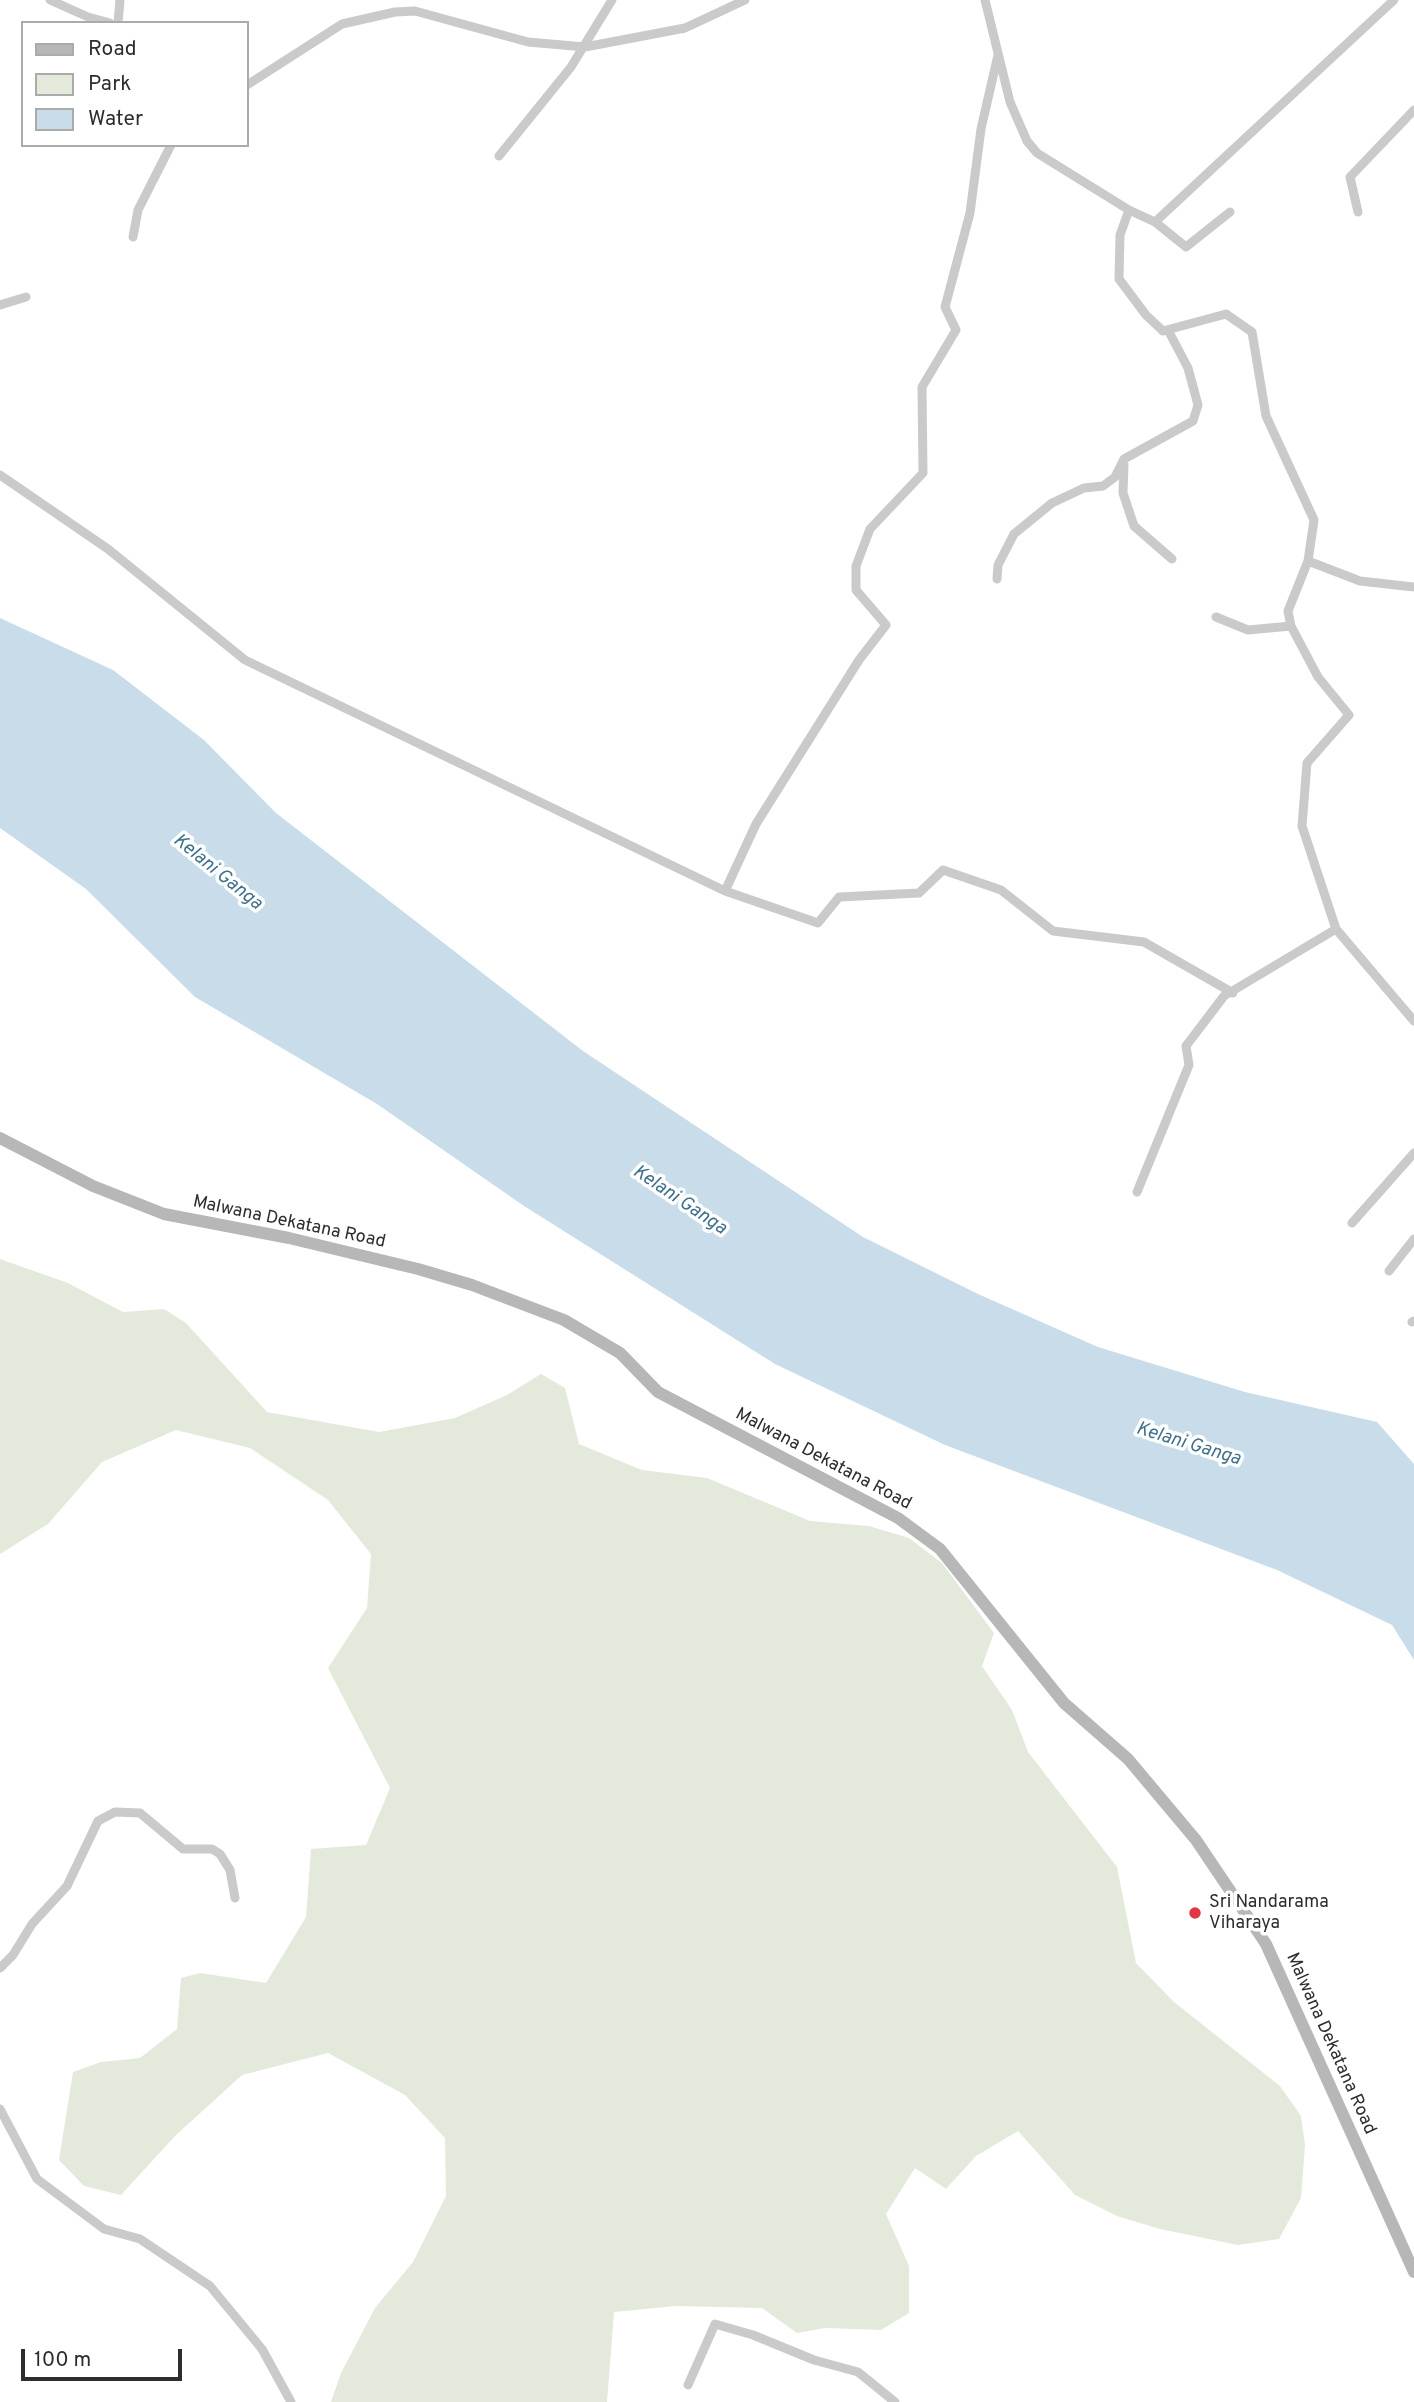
<!DOCTYPE html>
<style>
body{margin:0}
#map{position:relative;width:1414px;height:2402px;overflow:hidden;background:#fff;font-family:Overpass,sans-serif}
canvas{display:block}
.legend{position:absolute;left:21px;top:21px;width:228px;height:126px;box-sizing:border-box;background:#fff;border:2px solid #ababab;margin:0;padding:9px 12px;list-style:none;font-size:21px;color:#2d2d2d}
.legend li{display:flex;align-items:center;gap:14px;height:35px}
.legend b{width:35px;border:2px solid #ababab}
.scale{position:absolute;left:21px;top:2349px;width:161px;height:32px;box-sizing:border-box;border:4px solid #2d2d2d;border-top:0;padding-left:9px;font-size:21px;line-height:24px;white-space:nowrap;color:#2d2d2d;-webkit-text-stroke:5px #fff;paint-order:stroke}
</style>
<div id="map">
<canvas width="1414" height="2402"></canvas>
<ul class="legend">
<li><b style="height:9px;background:#b7b7b7"></b>Road</li>
<li><b style="height:19px;background:#e4eadb"></b>Park</li>
<li><b style="height:19px;background:#c8dde9"></b>Water</li>
</ul>
<div class="scale">100 m</div>
</div>
<script>
const c = document.querySelector('canvas').getContext('2d');
c.lineJoin = 'round';
function fillPath(path, color) { c.fillStyle = color; c.fill(path, 'evenodd'); }
const toPath = rows => new Path2D(rows.map(r => 'M' + r).join(''));
function stroke(path, color, width, dash) { c.strokeStyle = color; c.lineWidth = width; c.lineCap = dash ? 'butt' : 'round'; c.setLineDash(dash || []); c.stroke(path); }
function write(font, color, halo, rows, align = 'center') {
  c.font = font + ' Overpass,sans-serif'; c.lineWidth = 7; c.setLineDash([]); c.textBaseline = 'middle'; c.strokeStyle = halo; c.fillStyle = color; for (const [text, x, y, turn = 0] of rows) {
    c.save(); c.translate(x, y); c.rotate((+turn || 0) * Math.PI / 180); c.textAlign = isNaN(turn) ? turn : align; if (halo) c.strokeText(text, 0, 0); c.fillText(text, 0, 0); c.restore();
  }
}
const green = toPath([
 [0,1259,68,1283,123,1312,164,1309,186,1323,267,1412,379,1432,455,1418,507,1395,541,1374,565,1388,579,1444,642,1470,707,1478,810,1521,869,1526,909,1538,942,1563,994,1633,982,1666,1012,1710,1028,1752,1117,1867,1136,1963,1174,2002,1280,2086,1301,2116,1305,2145,1301,2198,1279,2239,1238,2245,1160,2229,1117,2216,1075,2195,1018,2131,976,2156,946,2189,915,2168,886,2214,909,2266,909,2313,881,2330,825,2328,797,2333,762,2308,676,2306,614,2312,607,2402,331,2402,341,2373,375,2308,413,2262,446,2196,445,2138,405,2095,328,2053,242,2075,175,2136,121,2195,84,2186,59,2160,73,2072,101,2062,140,2058,177,2029,181,1978,200,1973,266,1983,306,1917,311,1849,366,1845,390,1788,328,1668,367,1608,371,1554,328,1500,250,1448,176,1430,102,1462,48,1524,0,1554]
]);
const water = toPath([
 [0,618,113,670,204,740,276,813,583,1051,863,1237,978,1294,1098,1347,1245,1392,1377,1422,1414,1464,1414,1660,1392,1625,1277,1570,945,1445,775,1364,524,1206,377,1104,195,997,86,889,0,828]
]);
const street = toPath([
 [50,0,88,17,110,23],
 [985,0,1010,102,1027,141,1037,153,1129,210],
 [118,23,120,0],
 [247,85,342,24,395,12,415,11,528,42,585,47,685,28,745,0],
 [499,156,571,67,612,0],
 [1230,212,1186,247,1155,222,1129,210,1120,235,1119,279,1146,315,1163,331,1226,314,1252,332,1266,416,1314,520,1308,561,1288,611,1291,626,1318,677,1349,715,1307,763,1302,826,1336,929,1414,1021],
 [1358,212,1350,177,1414,110],
 [1155,222,1394,0],
 [133,237,138,210,171,145],
 [0,305,26,297],
 [1124,464,1123,493,1134,526,1172,559],
 [0,475,108,549,245,660,725,891,818,923,839,897,919,893,943,870,1001,890,1053,931,1144,942,1233,993],
 [1308,561,1360,581,1414,587],
 [997,579,998,565,1014,534,1052,503,1084,488,1103,486,1115,477,1124,459,1193,421,1198,405,1188,368,1169,332],
 [1216,617,1248,630,1291,626],
 [725,891,756,824,859,660,886,625,856,590,856,566,870,529,923,473,922,387,956,330,945,307,970,213,981,129,998,55],
 [1137,1192,1189,1065,1186,1046,1224,996,1336,929],
 [1352,1223,1414,1153],
 [1389,1271,1414,1239],
 [1412,1322,1414,1321],
 [0,1968,13,1955,32,1924,67,1886,98,1821,115,1812,140,1813,183,1849,212,1849,220,1854,230,1870,235,1898],
 [0,2109,37,2179,104,2229,140,2239,210,2286,262,2349,291,2402],
 [688,2385,715,2324,753,2335,814,2360,858,2372,895,2402]
]);
const secondary = toPath([
 [0,1138,93,1186,164,1214,289,1238,418,1269,472,1285,564,1320,620,1353,658,1392,898,1518,940,1549,1064,1703,1128,1759,1196,1840,1266,1944,1414,2272]
]);
const markers = [
 [1195,1913,7,"#dd3748"]
];
const streetNames = [
 ["Malwana Dekatana Road",289,1223,12],
 ["Malwana Dekatana Road",823,1460,28],
 ["Malwana Dekatana Road",1330,2044,66]
];
const poiNames = [
 ["Sri Nandarama",1209,1903],
 ["Viharaya",1209,1924]
];
const waterNames = [
 ["Kelani Ganga",217,873,39],
 ["Kelani Ganga",679,1201,34],
 ["Kelani Ganga",1188,1445,17]
];
fillPath(green, '#e4eadb');
fillPath(water, '#c8dde9');
stroke(street, '#cacaca', 9);
stroke(secondary, '#b7b7b7', 12);
for (const [x, y, r, color] of markers) { const dot = new Path2D(); dot.arc(x, y, r, 0, 2 * Math.PI); c.fillStyle = color; c.fill(dot); stroke(dot, '#fff', 2.5); }
write('18px', '#2d2d2d', '#fff', streetNames);
write('18px', '#2d2d2d', '#fff', poiNames, 'left');
write('italic 19px', '#3f708b', '#fff', waterNames);
</script>
